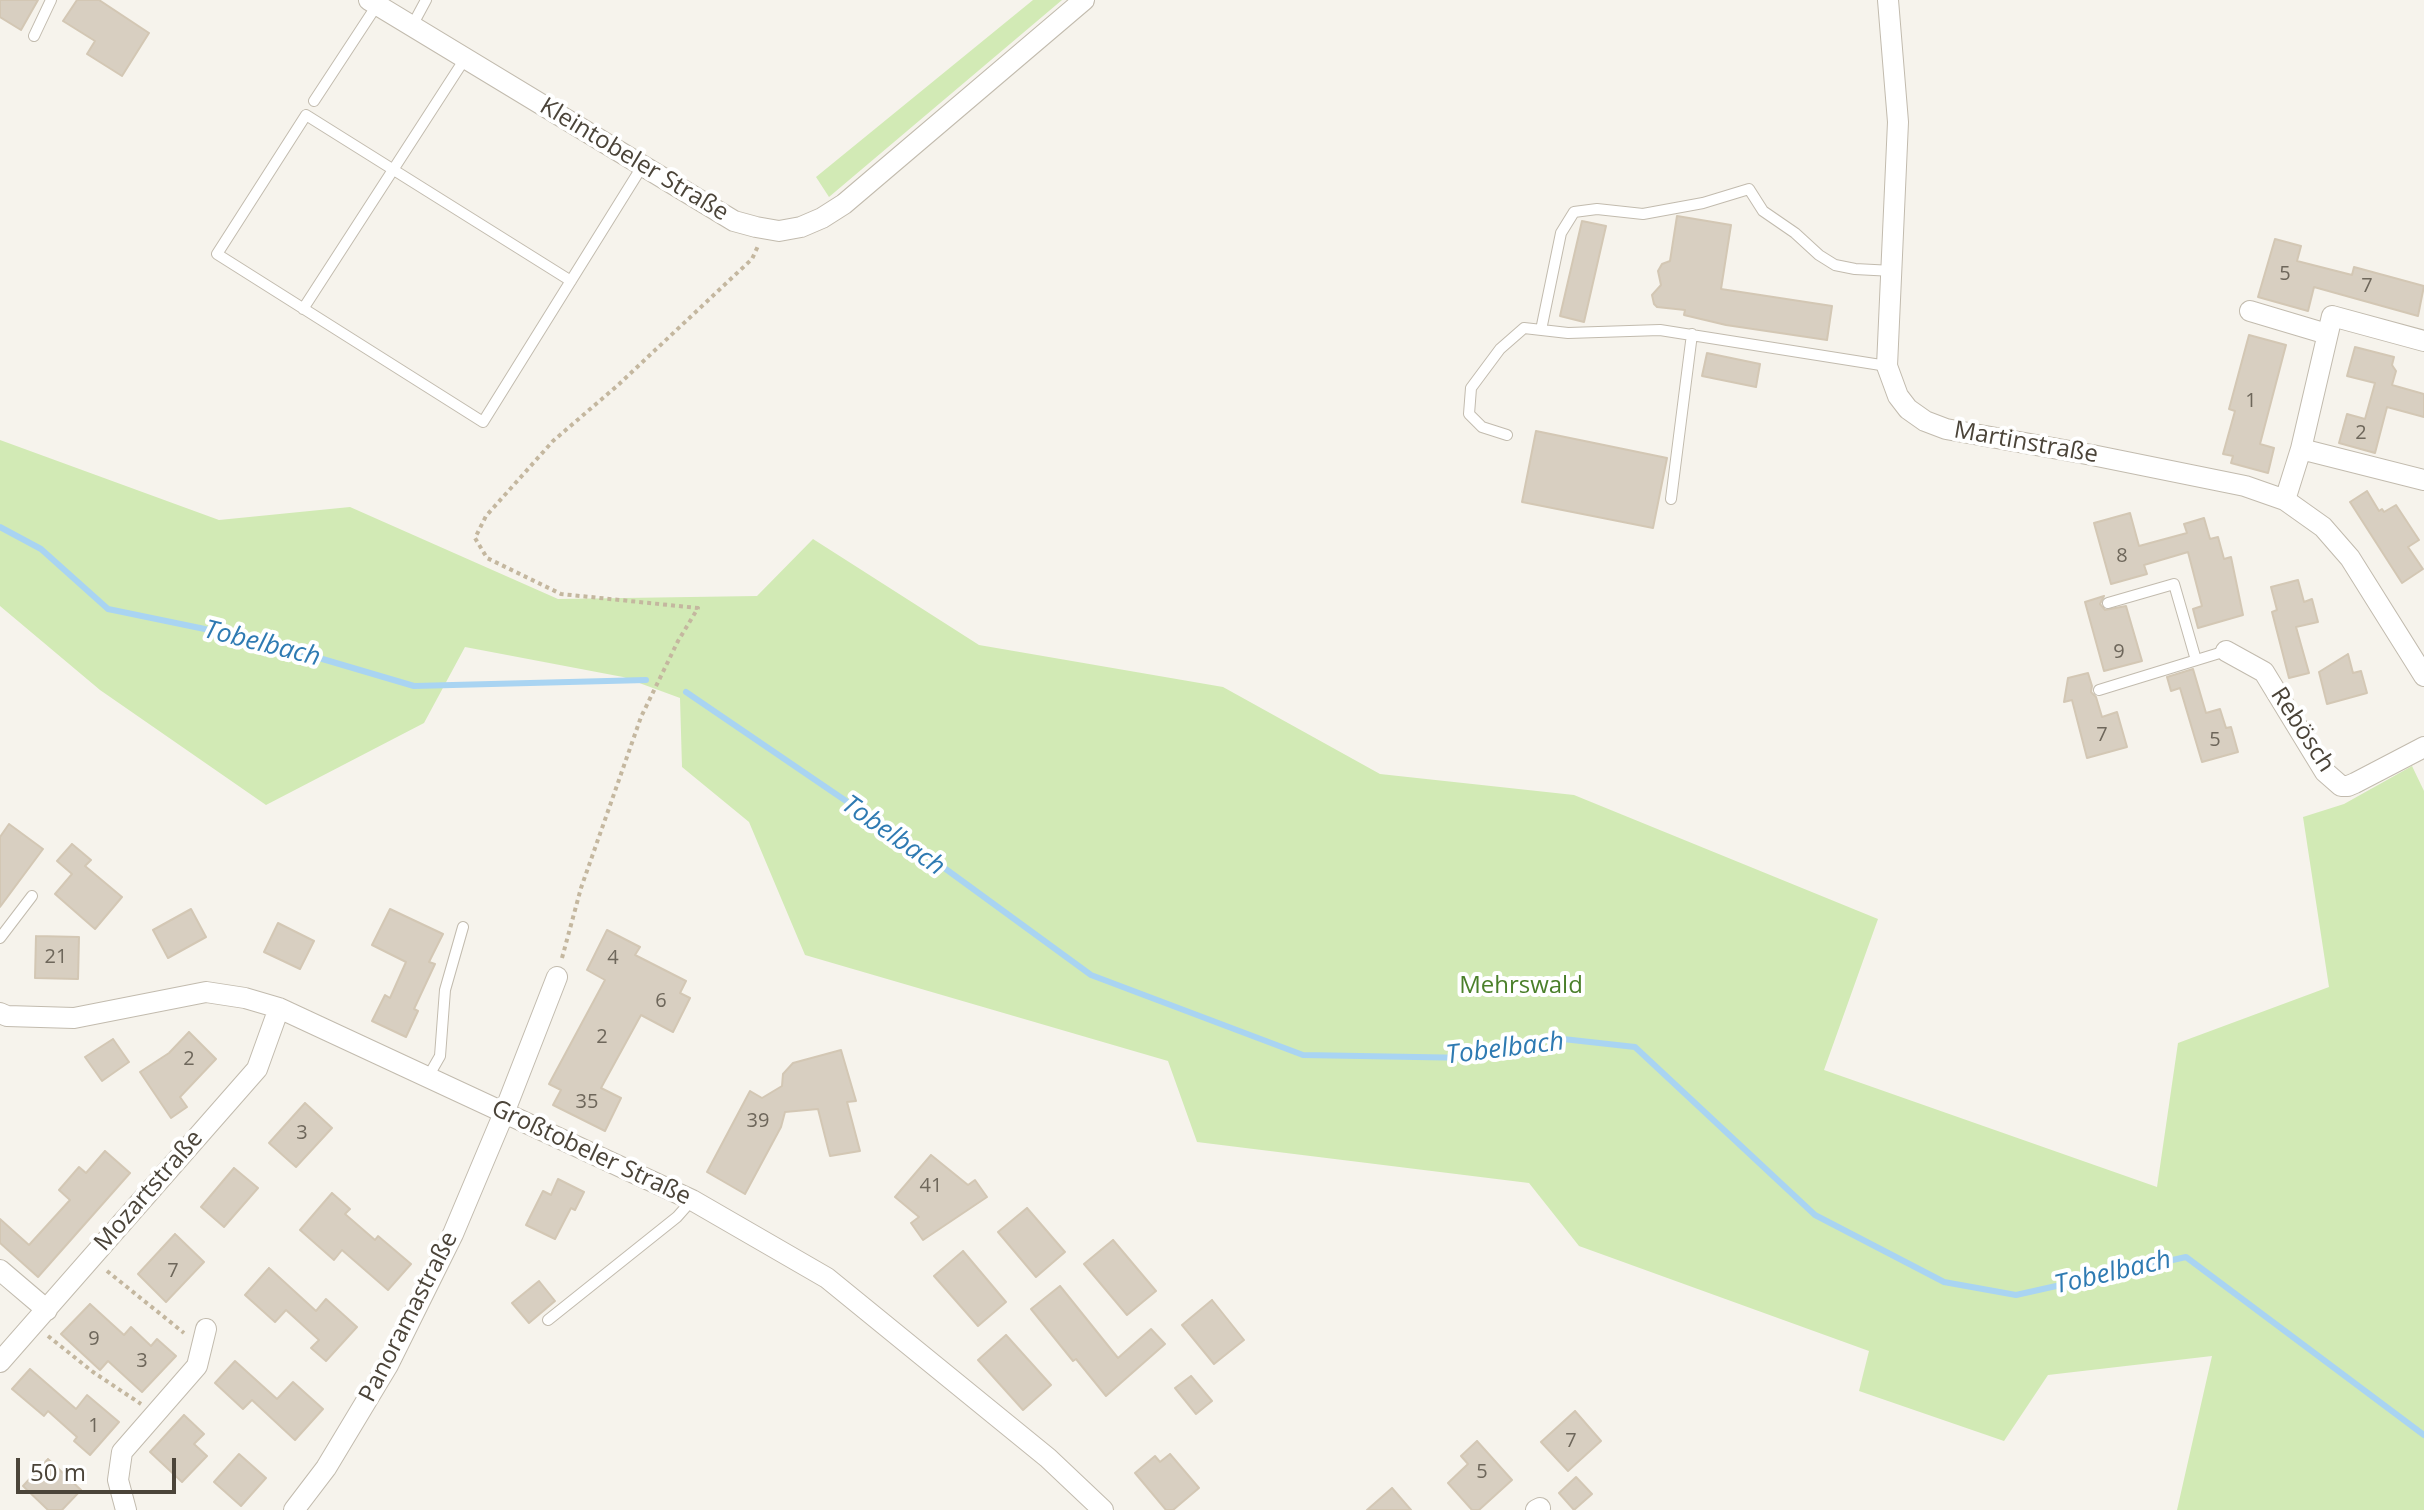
<!DOCTYPE html>
<meta charset="utf-8">
<style>
body{margin:0}
#map{position:relative;width:2424px;height:1510px;overflow:hidden;background:#f6f3ec;font-family:"Open Sans",sans-serif}
canvas{display:block}
.scale{position:absolute;left:16px;top:1458px;width:160px;height:36px;box-sizing:border-box;border:4px solid #4b4439;border-top:0;padding-left:10px;font-size:24px;line-height:28px;white-space:nowrap;color:#4b4439;-webkit-text-stroke:6px #fff;paint-order:stroke}
</style>
<div id="map">
<canvas width="2424" height="1510"></canvas>
<div class="scale">50 m</div>
</div>
<script>
const c = document.querySelector('canvas').getContext('2d');
c.lineJoin = 'round';
function fillPath(path, color) { c.fillStyle = color; c.fill(path, 'evenodd'); }
const toPath = rows => new Path2D(rows.map(r => 'M' + r).join(''));
function stroke(path, color, width, dash) { c.strokeStyle = color; c.lineWidth = width; c.lineCap = dash ? 'butt' : 'round'; c.setLineDash(dash || []); c.stroke(path); }
function write(font, color, halo, rows, align = 'center') {
  c.font = font + ' "Open Sans",sans-serif'; c.lineWidth = 8; c.setLineDash([]); c.textBaseline = 'middle'; c.strokeStyle = halo; c.fillStyle = color; for (const [text, x, y, turn = 0] of rows) {
    c.save(); c.translate(x, y); c.rotate((+turn || 0) * Math.PI / 180); c.textAlign = isNaN(turn) ? turn : align; if (halo) c.strokeText(text, 0, 0); c.fillText(text, 0, 0); c.restore();
  }
}
const green = toPath([
 [1033,0,1062,0,829,197,816,177],
 [0,440,219,520,350,507,558,599,757,596,813,539,979,645,1223,687,1380,774,1574,795,1878,919,1824,1070,2157,1187,2178,1043,2329,987,2303,817,2344,804,2412,766,2424,791,2424,1510,2177,1510,2212,1356,2048,1375,2004,1441,1859,1391,1869,1351,1579,1246,1529,1183,1197,1142,1168,1061,805,955,749,822,682,767,680,698,623,677,465,647,424,723,266,805,100,690,0,606]
]);
const stream = toPath([
 [0,527,41,549,108,609,258,640,414,686,646,680],
 [686,692,943,867,1091,975,1303,1055,1473,1058,1554,1038,1635,1047,1815,1215,1944,1282,2016,1295,2186,1257,2424,1435]
]);
const building = toPath([
 [0,0,38,0,21,30,0,17,0,0],
 [77,0,99,0,149,33,122,76,87,54,95,41,63,21,77,0],
 [1677,216,1731,225,1721,289,1832,306,1827,340,1726,325,1684,315,1685,310,1657,307,1654,304,1652,295,1661,285,1658,271,1662,264,1670,261,1677,216],
 [1582,221,1606,226,1584,322,1560,316,1582,221],
 [2275,239,2301,246,2297,261,2352,275,2354,267,2424,286,2418,316,2314,287,2308,311,2258,297,2275,239],
 [2249,335,2286,345,2260,444,2274,448,2268,473,2231,463,2233,456,2223,454,2235,411,2229,409,2249,335],
 [2355,347,2394,357,2392,365,2396,371,2392,385,2424,394,2424,417,2387,407,2375,453,2339,443,2347,414,2365,419,2375,383,2347,376,2355,347],
 [1707,353,1760,364,1756,387,1702,376,1707,353],
 [1536,431,1667,458,1653,528,1522,502,1536,431],
 [2367,491,2379,511,2382,509,2384,512,2396,505,2419,540,2408,547,2423,569,2402,583,2350,502,2367,491],
 [2130,513,2139,546,2187,533,2184,524,2204,518,2210,539,2218,537,2224,559,2231,557,2243,615,2198,628,2193,609,2202,606,2188,552,2144,565,2147,574,2111,584,2094,523,2130,513],
 [2298,580,2304,602,2312,599,2318,622,2296,627,2309,673,2289,678,2272,612,2277,610,2271,587,2298,580],
 [2104,596,2100,604,2105,610,2126,606,2142,661,2104,671,2085,602,2104,596],
 [2348,654,2353,673,2361,671,2367,693,2327,704,2319,672,2348,654],
 [2193,669,2206,713,2220,709,2226,728,2231,727,2238,752,2202,762,2180,688,2171,691,2167,677,2193,669],
 [2088,673,2092,686,2091,692,2096,697,2102,717,2117,712,2127,747,2087,758,2072,700,2064,702,2068,678,2088,673],
 [9,824,43,849,0,907,0,837,9,824],
 [72,844,91,860,85,866,122,897,95,929,55,894,72,874,57,861,72,844],
 [191,909,206,937,168,958,153,930,191,909],
 [390,909,443,934,429,962,435,964,414,1009,418,1011,406,1037,372,1021,385,995,390,998,406,962,372,945,390,909],
 [278,923,314,941,300,969,264,952,278,923],
 [607,930,640,947,635,955,686,981,680,993,690,998,673,1032,641,1015,601,1088,621,1098,605,1131,553,1105,561,1090,549,1084,605,980,587,970,607,930],
 [36,936,79,937,78,979,35,978,36,936],
 [189,1032,216,1059,180,1097,187,1107,171,1118,140,1072,169,1053,189,1032],
 [113,1039,129,1062,102,1081,85,1057,113,1039],
 [841,1050,856,1101,847,1102,860,1151,830,1156,818,1109,785,1112,781,1127,745,1194,707,1172,750,1091,762,1098,782,1086,783,1074,793,1063,841,1050],
 [305,1103,332,1128,296,1167,269,1143,305,1103],
 [105,1151,130,1173,38,1277,0,1243,0,1219,29,1245,70,1200,59,1190,79,1167,86,1173,105,1151],
 [931,1155,968,1185,975,1180,987,1197,923,1240,911,1223,919,1217,895,1197,931,1155],
 [234,1168,258,1188,224,1227,201,1207,234,1168],
 [558,1179,584,1192,575,1210,571,1208,555,1239,526,1225,543,1191,551,1195,558,1179],
 [332,1193,350,1209,345,1214,375,1240,378,1236,411,1264,388,1290,342,1250,334,1260,300,1230,332,1193],
 [1027,1208,1065,1252,1036,1277,998,1232,1027,1208],
 [175,1234,204,1262,166,1302,138,1274,175,1234],
 [1113,1240,1156,1291,1127,1315,1084,1264,1113,1240],
 [963,1251,1006,1302,978,1326,934,1276,963,1251],
 [269,1268,316,1311,326,1299,357,1327,326,1361,311,1348,319,1340,286,1310,275,1322,245,1295,269,1268],
 [539,1281,555,1301,529,1323,512,1303,539,1281],
 [1060,1286,1118,1358,1151,1329,1165,1344,1106,1396,1076,1359,1073,1361,1031,1309,1060,1286],
 [1212,1300,1244,1340,1214,1364,1182,1325,1212,1300],
 [90,1304,124,1335,131,1327,151,1346,157,1339,176,1356,142,1392,108,1361,100,1370,61,1334,90,1304],
 [1006,1335,1051,1385,1023,1410,978,1360,1006,1335],
 [235,1361,277,1399,293,1382,323,1409,295,1440,252,1400,243,1409,215,1383,235,1361],
 [30,1369,76,1409,87,1395,119,1422,90,1455,74,1441,77,1437,48,1411,44,1416,12,1389,30,1369],
 [1191,1376,1212,1401,1196,1414,1175,1388,1191,1376],
 [1575,1411,1601,1441,1568,1471,1541,1442,1575,1411],
 [184,1415,204,1434,194,1444,207,1456,182,1482,150,1452,184,1415],
 [1477,1441,1512,1480,1479,1510,1472,1510,1448,1483,1468,1464,1461,1456,1477,1441],
 [239,1454,266,1478,241,1506,214,1482,239,1454],
 [1170,1454,1199,1488,1173,1510,1166,1510,1135,1473,1155,1456,1160,1462,1170,1454],
 [48,1459,81,1490,62,1510,48,1510,23,1486,48,1459],
 [1576,1477,1592,1494,1574,1510,1559,1493,1576,1477],
 [1392,1488,1411,1510,1367,1510,1392,1488]
]);
const path = toPath([
 [562,958,581,888,641,717,678,641,698,608,561,594,487,558,475,538,486,516,553,441,617,386,752,259,758,246],
 [107,1271,184,1333],
 [48,1336,93,1372,141,1404]
]);
const service = toPath([
 [412,26,426,0],
 [34,36,51,0],
 [314,101,377,5],
 [571,281,306,115,217,254,483,422,643,165],
 [303,309,466,57],
 [1541,330,1561,233,1574,212,1597,209,1643,214,1703,203,1749,189,1763,211,1795,233,1819,255,1835,265,1855,269,1893,271],
 [1507,435,1482,427,1469,414,1471,388,1500,349,1524,328,1568,333,1660,330,1887,366],
 [1671,499,1692,334],
 [2108,603,2174,584,2196,660],
 [2099,690,2226,651],
 [0,938,32,896],
 [428,1077,440,1056,445,990,463,927],
 [548,1320,677,1217,692,1200]
]);
const minor = toPath([
 [369,0,734,221,756,227,779,231,801,227,822,218,844,204,1084,0],
 [1888,0,1898,122,1887,366,1898,396,1908,409,1925,421,1946,429,2092,455,2245,486,2285,500,2323,527,2350,558,2424,676],
 [2250,311,2327,334],
 [2301,449,2424,480],
 [2285,500,2301,449,2332,316,2424,341],
 [2226,651,2264,672,2325,772,2341,786,2348,786,2355,783,2424,747],
 [0,1013,7,1016,74,1018,206,992,245,998,279,1008,692,1200,827,1278,1048,1458,1103,1510],
 [0,1270,47,1310],
 [0,1362,257,1069,279,1008],
 [126,1510,118,1480,122,1452,197,1366,206,1329],
 [294,1510,326,1468,388,1365,453,1234,504,1113,557,977],
 [1536,1510,1540,1508]
]);
const numberNames = [
 ["5",2285,274],
 ["7",2367,286],
 ["1",2251,401],
 ["2",2361,433],
 ["8",2122,556],
 ["9",2119,652],
 ["7",2102,735],
 ["5",2215,740],
 ["21",56,957],
 ["4",613,958],
 ["6",661,1001],
 ["2",602,1037],
 ["2",189,1059],
 ["35",587,1102],
 ["39",758,1121],
 ["3",302,1133],
 ["41",931,1186],
 ["7",173,1271],
 ["9",94,1339],
 ["3",142,1361],
 ["1",94,1426],
 ["7",1571,1441],
 ["5",1482,1472]
];
const streetNames = [
 ["Kleintobeler Straße",634,160,31],
 ["Martinstraße",2026,443,10],
 ["Rebösch",2302,730,57],
 ["Großtobeler Straße",591,1153,25],
 ["Mozartstraße",149,1191,-49],
 ["Panoramastraße",409,1317,-63]
];
const parkNames = [
 ["Mehrswald",1521,986]
];
const waterNames = [
 ["Tobelbach",262,644,14],
 ["Tobelbach",893,836,35],
 ["Tobelbach",1505,1049,-7],
 ["Tobelbach",2113,1273,-13]
];
fillPath(green, '#d2eab5');
stroke(stream, '#a9d4f2', 6);
fillPath(building, '#d8cfc1');
stroke(building, '#d3c7b4', 2);
stroke(service, '#c2bbae', 12);
stroke(minor, '#c2bbae', 22);
stroke(path, '#c4b79f', 4, [4, 4]);
stroke(service, '#fff', 10);
stroke(minor, '#fff', 20);
write('20px', '#6e675b', null, numberNames);
write('24px', '#4b4439', '#fff', streetNames);
write('24px', '#4a7f2a', '#fff', parkNames);
write('italic 26px', '#2e7ab2', '#fff', waterNames);
</script>
